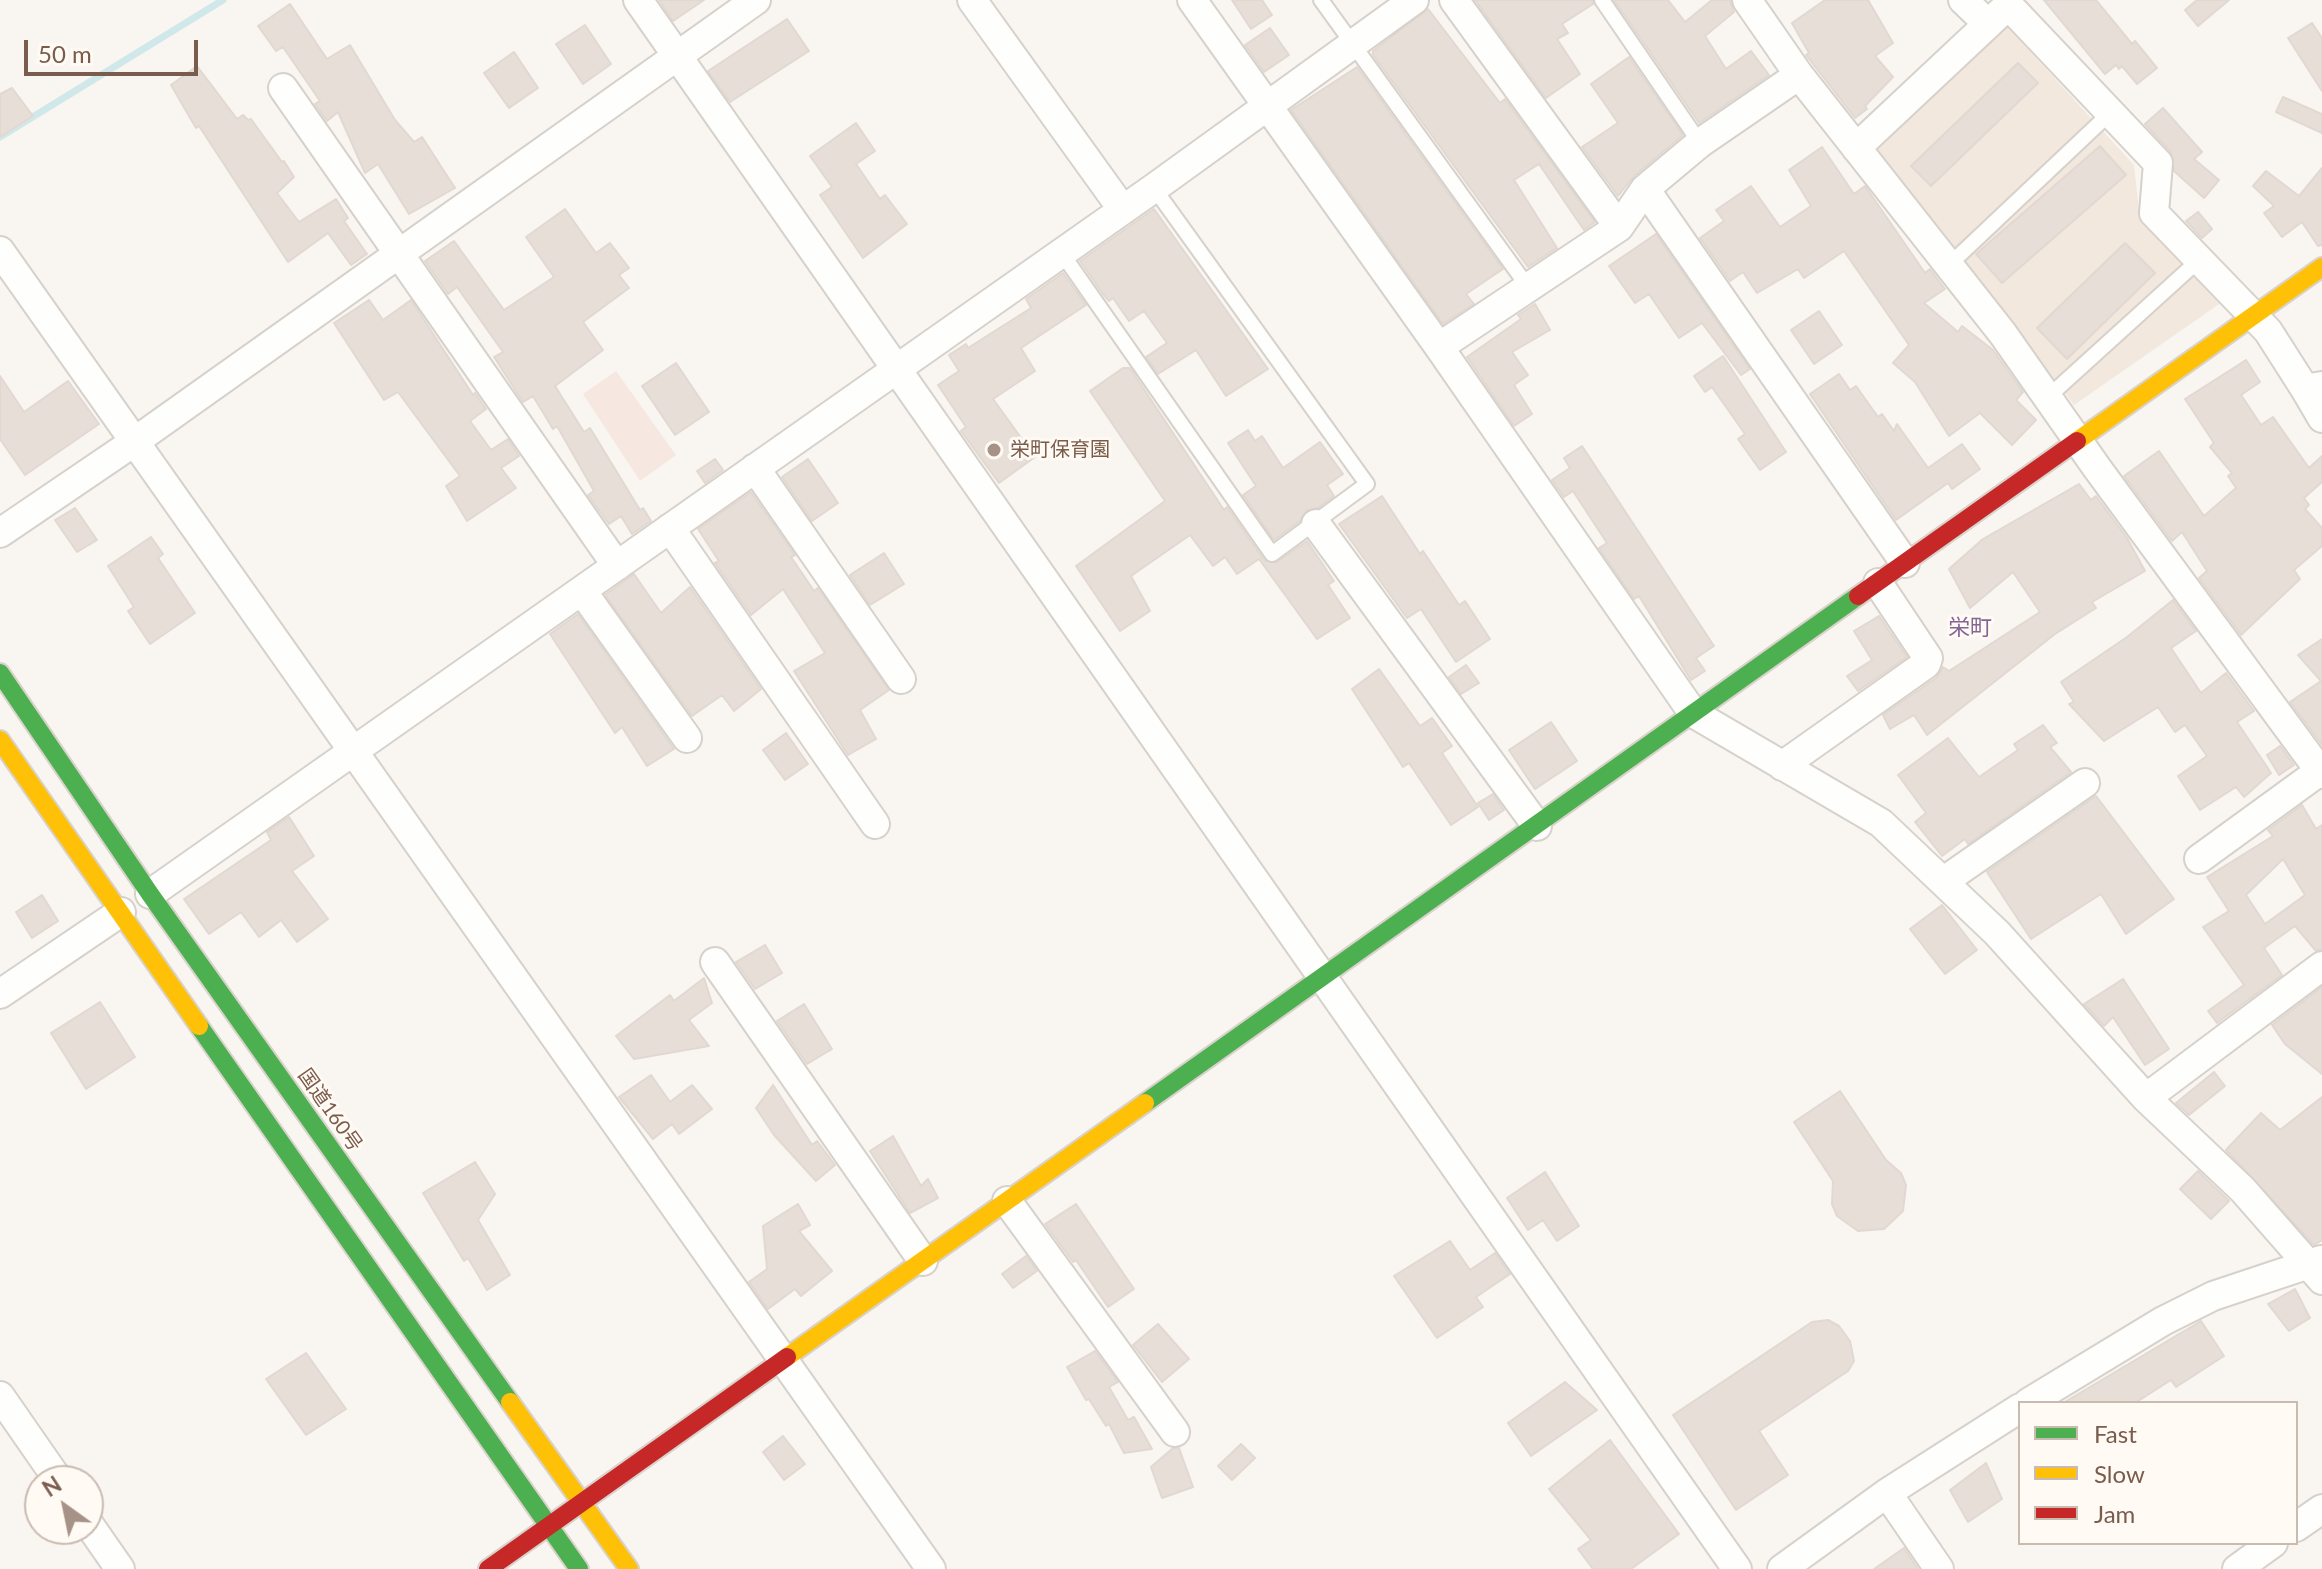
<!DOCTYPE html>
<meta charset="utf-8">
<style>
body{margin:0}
#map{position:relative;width:2322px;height:1569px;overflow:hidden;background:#f9f5f0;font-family:Lato,sans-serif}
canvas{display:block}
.legend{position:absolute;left:2018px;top:1401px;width:280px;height:144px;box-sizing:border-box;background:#fffaf3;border:2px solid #cabbb1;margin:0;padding:10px 14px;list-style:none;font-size:24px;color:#7a5c4d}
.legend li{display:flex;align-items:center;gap:16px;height:40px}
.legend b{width:40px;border:2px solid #cabbb1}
.north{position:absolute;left:24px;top:1465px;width:80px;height:80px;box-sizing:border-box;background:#fffaf3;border:2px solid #cabbb1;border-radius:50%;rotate:327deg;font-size:22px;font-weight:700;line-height:32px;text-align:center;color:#7a5c4d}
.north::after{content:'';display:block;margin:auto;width:28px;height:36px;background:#a69286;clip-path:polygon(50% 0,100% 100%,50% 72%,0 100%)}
.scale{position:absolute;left:24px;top:40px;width:174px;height:36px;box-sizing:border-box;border:4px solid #7a5c4d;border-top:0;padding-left:10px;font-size:24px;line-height:28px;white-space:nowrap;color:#7a5c4d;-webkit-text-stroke:6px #fffaf3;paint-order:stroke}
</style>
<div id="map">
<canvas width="2322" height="1569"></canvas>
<ul class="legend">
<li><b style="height:10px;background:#4caf50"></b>Fast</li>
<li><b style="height:10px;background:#ffc107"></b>Slow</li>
<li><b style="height:10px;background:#c62828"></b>Jam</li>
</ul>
<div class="north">N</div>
<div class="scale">50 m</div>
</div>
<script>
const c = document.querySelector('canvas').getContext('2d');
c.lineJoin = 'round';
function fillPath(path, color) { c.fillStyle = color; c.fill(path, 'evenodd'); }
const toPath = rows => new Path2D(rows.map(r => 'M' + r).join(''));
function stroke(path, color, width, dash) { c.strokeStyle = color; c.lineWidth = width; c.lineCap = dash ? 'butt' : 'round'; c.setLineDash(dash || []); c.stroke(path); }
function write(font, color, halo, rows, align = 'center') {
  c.font = font + ' Lato,"Noto Sans JP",sans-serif'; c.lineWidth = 6; c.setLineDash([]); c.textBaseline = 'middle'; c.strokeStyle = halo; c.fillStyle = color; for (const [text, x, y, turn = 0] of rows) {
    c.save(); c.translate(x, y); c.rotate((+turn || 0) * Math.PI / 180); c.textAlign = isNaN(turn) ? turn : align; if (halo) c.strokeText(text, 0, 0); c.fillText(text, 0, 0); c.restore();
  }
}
const residential = toPath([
 [2004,23,2134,165,2139,210,2225,300,2074,405,1980,281,1868,146]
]);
const commercial = toPath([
 [616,371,676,455,640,481,583,394]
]);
const stream = toPath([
 [0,137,223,0]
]);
const building = toPath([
 [659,0,704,0,673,21,659,0],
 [1232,0,1262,0,1272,15,1251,29,1232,0],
 [1475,0,1592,0,1593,4,1562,24,1568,33,1557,39,1580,74,1546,98,1475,0],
 [1614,0,1668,0,1685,22,1712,0,1730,0,1734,12,1705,36,1726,69,1751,51,1769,75,1699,123,1614,0],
 [1825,0,1868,0,1893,43,1875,56,1893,77,1865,106,1867,109,1855,118,1806,55,1809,53,1792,23,1825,0],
 [2044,0,2096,0,2132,44,2135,41,2157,68,2137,84,2122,66,2119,69,2116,65,2105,74,2044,0],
 [2197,0,2229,0,2198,26,2185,10,2197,0],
 [290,4,327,59,350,45,395,120,414,142,422,137,455,188,409,214,378,164,365,173,338,112,327,121,315,104,320,101,283,47,276,51,258,26,290,4],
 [1428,9,1500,103,1505,99,1595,222,1584,230,1539,164,1514,180,1557,248,1528,267,1373,55,1373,51,1428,9],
 [787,19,809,51,730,102,708,71,787,19],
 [2312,23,2322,38,2322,91,2288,38,2312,23],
 [585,25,611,64,583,84,556,44,585,25],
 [1270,28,1289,55,1264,72,1245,45,1270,28],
 [514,52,538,88,509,108,484,73,514,52],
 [1629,57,1683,135,1634,176,1618,196,1582,147,1618,123,1591,84,1629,57],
 [2018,63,2038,83,1931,186,1911,166,2018,63],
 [197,66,237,119,243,115,248,120,251,119,282,162,284,161,294,177,277,193,299,222,336,199,348,218,344,221,367,254,351,265,328,233,288,262,199,126,196,128,171,85,197,66],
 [1357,67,1503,269,1466,294,1474,304,1443,324,1291,110,1357,67],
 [12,88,33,116,0,137,0,94,12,88],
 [2283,97,2322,114,2322,133,2276,112,2283,97],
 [2163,108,2202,152,2194,159,2219,180,2204,198,2174,171,2171,152,2145,124,2163,108],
 [856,123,875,151,856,164,880,199,885,195,907,224,863,258,820,195,832,187,810,156,856,123],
 [2100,146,2126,175,2002,283,1976,254,2100,146],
 [1822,147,1854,194,1865,186,1925,273,1930,269,1945,289,1924,303,1958,332,1962,326,1993,350,2023,392,2016,400,2036,420,2012,445,1980,413,1949,436,1915,382,1893,363,1909,345,1844,251,1804,278,1798,269,1757,293,1743,272,1730,281,1700,238,1724,221,1716,210,1751,186,1780,227,1811,206,1789,170,1822,147],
 [2322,168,2322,245,2318,246,2302,222,2282,237,2264,213,2274,206,2253,186,2266,171,2299,196,2322,168],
 [565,209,596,253,610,243,629,268,619,275,629,288,583,322,603,350,555,386,584,432,590,428,640,510,643,508,651,521,632,534,621,516,609,524,588,495,594,491,557,426,553,429,533,396,523,402,494,357,503,352,457,287,448,294,425,261,454,241,504,310,554,277,526,237,565,209],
 [1154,209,1268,369,1226,396,1196,350,1158,374,1146,357,1167,343,1144,311,1129,321,1113,298,1109,301,1103,294,1080,261,1154,209],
 [2198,212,2212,229,2202,238,2186,221,2198,212],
 [1656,234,1750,369,1741,375,1702,323,1679,338,1649,294,1635,303,1609,266,1656,234],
 [2125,243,2155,273,2067,359,2037,328,2125,243],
 [1063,273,1086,305,1021,348,1035,371,993,399,1035,457,999,483,961,431,966,427,938,385,959,371,949,355,966,344,968,348,1031,308,1026,299,1063,273],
 [369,300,383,320,411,300,473,395,475,393,486,409,470,421,491,450,508,439,519,456,501,468,516,488,467,521,446,486,460,476,398,392,384,400,334,323,369,300],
 [1535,304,1550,330,1512,352,1528,375,1514,385,1532,414,1514,426,1467,357,1521,319,1518,315,1535,304],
 [1819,311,1842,345,1814,364,1791,330,1819,311],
 [1723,356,1786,452,1760,470,1738,439,1745,434,1712,387,1705,392,1694,376,1723,356],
 [2246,360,2260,382,2241,395,2261,425,2273,417,2309,468,2322,456,2322,482,2304,498,2309,505,2305,509,2322,528,2322,546,2294,570,2300,579,2241,635,2199,578,2207,571,2182,532,2172,541,2124,476,2159,451,2204,516,2236,488,2228,476,2232,473,2210,447,2214,443,2185,399,2246,360],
 [676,363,709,412,675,435,642,386,676,363],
 [1123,368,1130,368,1224,510,1227,507,1264,560,1277,562,1307,541,1334,581,1328,585,1350,618,1317,639,1259,559,1237,574,1225,557,1213,566,1190,535,1131,576,1150,611,1120,631,1076,566,1165,501,1090,391,1123,368],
 [1839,374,1850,390,1856,386,1878,417,1882,414,1894,431,1897,424,1928,468,1962,444,1980,469,1952,489,1948,483,1896,520,1810,394,1839,374],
 [0,376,24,412,68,381,99,424,25,475,0,439,0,376],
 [1248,430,1255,441,1262,436,1283,468,1320,442,1343,474,1327,485,1334,496,1318,508,1307,510,1300,521,1274,540,1243,495,1256,486,1228,443,1248,430],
 [1582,446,1714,646,1696,658,1705,671,1691,680,1639,596,1634,599,1599,548,1607,543,1573,491,1564,497,1552,480,1570,468,1564,458,1582,446],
 [715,459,723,470,705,483,697,471,715,459],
 [808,459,838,503,812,521,782,477,808,459],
 [2079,484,2091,500,2096,496,2127,538,2145,571,2092,602,2096,608,2055,634,1927,735,1914,715,1890,729,1883,715,1936,678,1943,667,1949,671,2040,612,2013,572,1970,608,1949,569,1983,539,2079,484],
 [751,492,795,555,791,557,814,591,818,588,889,690,860,710,876,739,848,755,794,671,825,653,783,589,751,615,715,563,719,561,698,529,751,492],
 [1382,496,1420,554,1423,551,1459,605,1465,601,1490,639,1456,662,1421,609,1407,618,1339,524,1382,496],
 [75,508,97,540,77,552,55,520,75,508],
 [151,537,163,554,158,558,195,613,150,644,128,611,134,607,108,566,151,537],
 [884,553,904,584,870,605,850,575,884,553],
 [634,574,661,613,690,587,761,689,734,711,722,695,692,716,605,595,634,574],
 [2173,600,2196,631,2171,648,2201,693,2226,673,2254,711,2237,722,2271,773,2244,797,2236,787,2200,810,2178,776,2207,756,2185,725,2175,732,2158,707,2104,741,2069,704,2074,702,2061,682,2127,637,2173,600],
 [578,614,674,749,647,766,622,727,615,733,550,634,578,614],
 [1879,616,1907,657,1858,691,1847,676,1872,660,1854,631,1879,616],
 [2322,639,2322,745,2290,702,2321,681,2298,655,2322,639],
 [1466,665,1479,683,1461,694,1449,677,1466,665],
 [1379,669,1420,726,1432,718,1452,746,1442,753,1478,807,1451,825,1409,763,1403,767,1352,689,1379,669],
 [1551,722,1577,761,1535,789,1509,750,1551,722],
 [2043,725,2057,743,2050,747,2071,772,1968,844,1965,839,1942,856,1915,822,1926,813,1898,775,1948,738,1979,777,2018,750,2014,744,2043,725],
 [786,733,808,764,785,780,763,750,786,733],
 [2280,746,2294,765,2279,775,2267,755,2280,746],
 [1493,794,1504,810,1489,820,1478,803,1493,794],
 [2096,796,2174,899,2126,934,2101,894,2031,939,1987,872,2096,796],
 [2302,805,2316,829,2322,825,2322,949,2316,951,2295,926,2264,948,2282,975,2217,1023,2208,1011,2244,985,2203,927,2229,911,2207,877,2273,836,2268,830,2302,805],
 [2283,859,2305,895,2265,924,2246,895,2283,859],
 [289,817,314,856,292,871,328,919,297,942,281,920,259,937,241,912,209,934,184,899,271,840,267,832,289,817],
 [42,895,58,921,32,938,16,912,42,895],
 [1942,905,1977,950,1945,974,1910,929,1942,905],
 [765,945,782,973,755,989,736,962,765,945],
 [704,978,712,1003,689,1020,709,1046,634,1059,616,1036,670,995,674,1001,704,978],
 [2123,979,2169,1049,2145,1065,2113,1017,2104,1026,2084,1004,2123,979],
 [2322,987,2322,1074,2285,1044,2272,1025,2322,987],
 [100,1002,135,1057,86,1089,51,1033,100,1002],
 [804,1004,832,1049,807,1064,777,1021,804,1004],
 [2214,1072,2225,1086,2189,1115,2176,1103,2214,1072],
 [651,1075,670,1102,692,1085,712,1109,679,1134,672,1124,653,1139,619,1097,651,1075],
 [773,1085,812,1145,817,1141,835,1165,816,1181,774,1135,756,1108,773,1085],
 [1840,1091,1886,1160,1901,1173,1906,1185,1903,1211,1884,1229,1858,1231,1837,1216,1832,1204,1833,1181,1794,1122,1840,1091],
 [2322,1097,2322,1240,2314,1245,2226,1150,2261,1113,2280,1130,2322,1097],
 [893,1136,921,1186,928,1179,938,1198,910,1213,870,1151,893,1136],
 [475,1162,495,1194,478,1220,510,1275,487,1290,468,1258,464,1261,423,1193,475,1162],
 [2198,1171,2229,1201,2211,1219,2180,1189,2198,1171],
 [1545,1172,1579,1226,1557,1241,1543,1220,1528,1230,1507,1198,1545,1172],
 [798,1204,810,1225,799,1231,832,1271,801,1296,795,1289,768,1309,749,1282,767,1269,763,1226,798,1204],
 [1076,1204,1134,1289,1108,1307,1076,1260,1073,1262,1045,1224,1076,1204],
 [1450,1241,1470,1270,1495,1253,1510,1274,1476,1297,1483,1307,1437,1338,1394,1276,1450,1241],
 [1026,1256,1037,1271,1013,1288,1002,1274,1026,1256],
 [2295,1289,2310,1318,2289,1331,2268,1304,2295,1289],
 [1828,1320,1839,1326,1850,1341,1854,1361,1848,1371,1759,1431,1788,1475,1736,1510,1673,1415,1812,1322,1828,1320],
 [2201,1321,2224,1356,2176,1387,2171,1380,2135,1403,2063,1403,2201,1321],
 [1158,1324,1189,1359,1162,1382,1133,1345,1158,1324],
 [1095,1351,1118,1382,1109,1387,1128,1420,1134,1417,1152,1449,1124,1453,1109,1424,1106,1426,1089,1399,1086,1400,1067,1367,1095,1351],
 [306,1353,346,1409,306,1435,266,1379,306,1353],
 [1565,1382,1597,1410,1531,1456,1508,1423,1565,1382],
 [783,1436,805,1464,784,1480,763,1452,783,1436],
 [1610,1440,1679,1534,1631,1569,1593,1569,1578,1549,1591,1540,1549,1489,1610,1440],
 [1241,1444,1255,1458,1232,1480,1218,1466,1241,1444],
 [1173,1448,1179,1448,1193,1487,1162,1498,1151,1467,1173,1448],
 [1986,1463,2002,1499,1968,1522,1950,1490,1986,1463],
 [1904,1548,1918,1569,1874,1569,1904,1548]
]);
const lane = toPath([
 [1321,0,1528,287],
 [1602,0,1700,143],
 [1061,252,1272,554,1367,484,1154,188],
 [1949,265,2110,113],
 [2048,397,2199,260]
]);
const street = toPath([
 [638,0,1737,1569],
 [972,0,1123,210],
 [1192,0,1439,347,1693,713,1881,823,1997,933,2146,1098,2243,1190,2322,1280],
 [1454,0,1619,227],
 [1747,0,1799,75,2003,334,2097,468,2322,774],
 [1963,0,1988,24],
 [283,88,617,566],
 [1856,148,2002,11,2012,9,2158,163,2154,213,2268,331,2305,389,2322,386],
 [1645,189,1905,563],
 [0,251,931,1569],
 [1439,347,1619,227,1645,189,1700,143,1799,75],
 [2305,389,2322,418],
 [755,468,901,679],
 [1316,524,1537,826],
 [670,528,875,824],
 [0,533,134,442,756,0],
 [582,591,687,738],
 [1782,766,1926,664,1928,658,1878,583],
 [2199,859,2320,771],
 [1944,881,2085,783],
 [150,894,1154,188,1414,0],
 [715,962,923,1261],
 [0,994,121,912],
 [2146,1098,2322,966],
 [1007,1201,1175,1432],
 [0,1396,59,1481],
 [2028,1403,2163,1321,2213,1296,2321,1260],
 [1887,1493,1939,1569],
 [88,1523,120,1569],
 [2296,1527,2322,1509],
 [1782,1569,1887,1493,2020,1408],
 [2237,1569,2273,1543]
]);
const fast = toPath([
 [0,673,150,894,510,1402],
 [199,1026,579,1569],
 [1145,1103,1858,596]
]);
const slow = toPath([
 [2077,441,2322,267],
 [0,740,199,1026],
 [787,1357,1145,1103],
 [510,1402,629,1569]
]);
const jam = toPath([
 [1858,596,2077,441],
 [488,1569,787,1357]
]);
const markers = [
 [994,450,8,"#a69286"]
];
const poiNames = [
 ["栄町保育園",1010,450]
];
const streetNames = [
 ["国道160号",330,1110,55]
];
const neighbourhoodNames = [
 ["栄町",1970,628]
];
fillPath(residential, '#f2e8de');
fillPath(commercial, '#f6e8e1');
stroke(stream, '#d0e8ea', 7);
fillPath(building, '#e6ded7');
stroke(building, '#e2d8d2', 2);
stroke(lane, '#d7d1cb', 18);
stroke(street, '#d7d1cb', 32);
stroke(fast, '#d9d2cb', 22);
stroke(slow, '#d9d2cb', 22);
stroke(jam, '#d9d2cb', 22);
stroke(lane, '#fefefd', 14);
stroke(street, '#fefefd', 28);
stroke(fast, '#4caf50', 18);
stroke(slow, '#ffc107', 18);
stroke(jam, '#c62828', 18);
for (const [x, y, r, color] of markers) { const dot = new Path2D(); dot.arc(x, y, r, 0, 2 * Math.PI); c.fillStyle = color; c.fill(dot); stroke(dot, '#fffaf3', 3); }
write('20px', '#7a5c4d', '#fffaf3', poiNames, 'left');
write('20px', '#7a5c4d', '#fffaf3', streetNames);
write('22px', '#846695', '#fffaf3', neighbourhoodNames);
</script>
